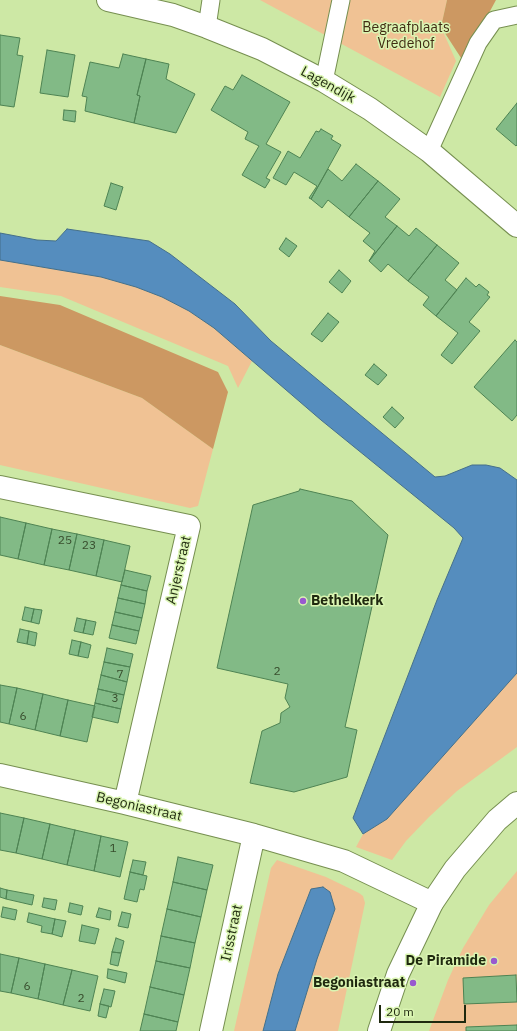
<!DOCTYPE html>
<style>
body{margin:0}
#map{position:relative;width:517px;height:1031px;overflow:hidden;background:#cde8a5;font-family:"IBM Plex Sans",sans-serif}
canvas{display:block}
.scale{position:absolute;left:379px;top:1005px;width:87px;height:18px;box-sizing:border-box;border:2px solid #1f290f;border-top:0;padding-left:5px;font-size:12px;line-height:14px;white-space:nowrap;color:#1f290f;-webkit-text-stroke:3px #daf5b2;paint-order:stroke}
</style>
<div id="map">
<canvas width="517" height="1031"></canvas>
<div class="scale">20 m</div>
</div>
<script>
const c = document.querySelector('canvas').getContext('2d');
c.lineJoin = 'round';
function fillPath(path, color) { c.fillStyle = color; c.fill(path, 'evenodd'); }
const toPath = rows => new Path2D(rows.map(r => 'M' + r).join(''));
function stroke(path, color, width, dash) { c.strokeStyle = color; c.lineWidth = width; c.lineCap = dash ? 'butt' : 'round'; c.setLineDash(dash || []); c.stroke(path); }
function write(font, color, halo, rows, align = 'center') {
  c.font = font + ' "IBM Plex Sans",sans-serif'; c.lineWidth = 3; c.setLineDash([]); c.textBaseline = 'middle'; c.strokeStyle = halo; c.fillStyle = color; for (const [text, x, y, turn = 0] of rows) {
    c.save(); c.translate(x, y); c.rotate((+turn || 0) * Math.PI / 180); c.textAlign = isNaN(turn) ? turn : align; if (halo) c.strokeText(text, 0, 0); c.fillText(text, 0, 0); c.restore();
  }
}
const green = toPath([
 [260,0,447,0,441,27,456,61,440,97],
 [0,260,101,277,136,287,162,297,189,311,214,328,252,361,238,388,228,366,61,296,0,287],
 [0,345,142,398,213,449,198,506,190,508,0,465],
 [517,673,517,747,457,791,429,817,406,841,392,860,356,847,363,834,387,819],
 [277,860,326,877,359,893,363,896,365,903,338,1031,295,1031,317,959,335,909,311,889,278,974,263,1031,234,1031,271,868],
 [517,871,517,1025,466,1027,466,1031,429,1031,448,980,463,948,489,905]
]);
const forest = toPath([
 [447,0,496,0,463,61,441,27],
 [0,296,60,305,218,372,228,392,213,449,142,398,0,345]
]);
const water = toPath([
 [67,229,149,241,170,254,235,304,271,341,435,477,445,476,472,465,486,465,500,468,517,480,517,673,387,819,363,834,353,818,437,600,463,538,454,528,321,420,214,328,189,311,162,297,136,287,101,277,0,260,0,233,37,240,56,241,67,229],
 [323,887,330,892,335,909,317,959,295,1031,263,1031,278,974,311,889,323,887]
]);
const building = toPath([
 [0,35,20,38,17,55,23,56,14,107,0,105,0,35],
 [47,50,75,55,68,97,40,93,47,50],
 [123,54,146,59,137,95,140,96,134,123,85,111,87,97,82,96,90,62,119,68,123,54],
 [146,59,169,64,166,79,195,94,176,133,134,123,140,96,137,95,146,59],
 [242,75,290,102,266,144,281,152,266,178,270,180,265,188,242,175,259,146,245,139,248,132,211,110,225,86,233,90,242,75],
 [517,103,517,145,516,146,496,129,517,103],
 [64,110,76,111,75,122,63,120,64,110],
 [321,129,333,136,331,139,341,145,311,199,309,198,317,186,294,172,286,185,273,178,288,151,300,158,316,131,319,132,321,129],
 [356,164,378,181,349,217,328,200,322,208,311,199,328,169,342,181,356,164],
 [378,181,400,199,385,217,397,226,369,261,375,251,363,241,370,233,349,217,378,181],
 [111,183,123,187,116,210,104,206,111,183],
 [397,226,409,236,416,228,437,245,408,281,388,264,381,272,369,261,397,226],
 [286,238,297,246,289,257,279,249,286,238],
 [437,245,459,263,445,280,457,290,436,316,423,305,429,297,408,281,437,245],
 [339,270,351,281,342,293,329,282,339,270],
 [466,278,476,287,479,284,489,292,487,295,490,297,469,322,480,331,452,364,441,355,458,333,436,316,466,278],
 [328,313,339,322,322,342,311,334,328,313],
 [515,340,517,342,517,415,512,421,474,387,515,340],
 [374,364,387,375,378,385,365,375,374,364],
 [392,407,404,418,395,428,383,417,392,407],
 [300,489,352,501,388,535,345,727,357,730,347,777,294,792,250,783,262,731,280,723,281,713,290,707,285,698,288,684,217,668,253,505,299,491,300,489],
 [0,517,26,523,18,559,0,555,0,517],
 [26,523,52,529,44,565,18,559,26,523],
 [52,529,77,534,69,570,44,565,52,529],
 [77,534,104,540,96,576,69,570,77,534],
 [104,540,130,546,122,582,96,576,104,540],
 [125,570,151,576,147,591,121,585,125,570],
 [121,585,147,591,145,604,118,598,121,585],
 [118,598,145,604,142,618,115,612,118,598],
 [25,607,34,609,31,622,22,620,25,607],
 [34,609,42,610,39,624,31,622,34,609],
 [115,612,142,618,139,631,112,625,115,612],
 [77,618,86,620,83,633,74,631,77,618],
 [86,620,96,622,93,635,83,633,86,620],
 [112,625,139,631,136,644,109,638,112,625],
 [20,629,29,631,27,644,17,642,20,629],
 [29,631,37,633,35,646,27,644,29,631],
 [72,640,81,642,78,656,69,654,72,640],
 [81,642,91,645,88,658,78,656,81,642],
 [107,648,133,654,130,667,104,662,107,648],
 [104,662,130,667,127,682,101,675,104,662],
 [101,675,127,682,124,695,98,689,101,675],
 [0,685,17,688,9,724,0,722,0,685],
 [17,688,43,694,35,730,9,724,17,688],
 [98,689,124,695,121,709,95,703,98,689],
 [43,694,68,700,60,736,35,730,43,694],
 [68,700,95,706,87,742,60,736,68,700],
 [95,703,121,709,118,723,92,717,95,703],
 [0,813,24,818,16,853,0,850,0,813],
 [24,818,50,824,42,859,16,853,24,818],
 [50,824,75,830,67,865,42,859,50,824],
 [75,830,101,836,94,871,67,865,75,830],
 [101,836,128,842,120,877,94,871,101,836],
 [178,857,213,865,207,890,173,882,178,857],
 [133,860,146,862,143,875,130,872,133,860],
 [130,872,147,876,144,890,140,889,137,902,124,899,130,872],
 [173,882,207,890,201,917,167,909,173,882],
 [0,888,7,890,6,899,0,897,0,888],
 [7,890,34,895,32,905,6,899,7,890],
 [44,898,57,900,55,910,42,907,44,898],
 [70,903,83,906,81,915,68,912,70,903],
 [3,907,17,910,15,920,1,917,3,907],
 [99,908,111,911,110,920,96,917,99,908],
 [167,909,201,917,195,943,161,936,167,909],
 [122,912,131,914,128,928,118,926,122,912],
 [29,913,55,919,52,934,41,932,42,926,27,922,29,913],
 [55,919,66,921,62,937,52,934,55,919],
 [82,925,99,929,95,944,79,941,82,925],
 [161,936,195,943,190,968,156,961,161,936],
 [116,938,124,941,121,953,112,952,116,938],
 [112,952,121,953,118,966,110,964,112,952],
 [0,954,19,958,11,993,0,991,0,954],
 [19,958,45,964,38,999,11,993,19,958],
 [156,961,190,968,184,995,150,987,156,961],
 [45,964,72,970,63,1005,38,999,45,964],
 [108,969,127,973,125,983,107,978,108,969],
 [72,970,98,976,90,1011,63,1005,72,970],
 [516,975,517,1002,464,1004,463,978,516,975],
 [150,987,184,995,178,1022,144,1014,150,987],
 [104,989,115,991,111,1007,100,1004,104,989],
 [100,1004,109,1006,106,1018,98,1016,100,1004],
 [144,1014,178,1022,176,1031,140,1031,144,1014],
 [517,1025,517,1031,466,1031,466,1027,517,1025]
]);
const lane = toPath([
 [207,27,211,0],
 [324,81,341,0],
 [429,151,478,43,494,20,517,15]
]);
const street = toPath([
 [108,0,173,15,207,27,262,49,324,81,370,109,429,151,517,226],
 [0,487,189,526,125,803],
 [0,775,125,803,254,835,344,861,432,903],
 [211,1031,254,835]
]);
const secondary = toPath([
 [379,1031,398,974,432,903,455,869,497,820,517,803]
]);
const markers = [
 [303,601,4,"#9859cf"],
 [494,961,4,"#9859cf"],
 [413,983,4,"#9859cf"]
];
const numberNames = [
 ["25",65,541],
 ["23",89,546],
 ["2",277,672],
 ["7",120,675],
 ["3",115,699],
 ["6",23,717],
 ["1",113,849],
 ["6",27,987],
 ["2",81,999]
];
const parkNames = [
 ["Begraafplaats",406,28],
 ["Vredehof",406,44]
];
const streetNames = [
 ["Lagendijk",328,85,29],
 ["Anjerstraat",179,570,-77],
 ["Begoniastraat",139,807,13],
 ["Irisstraat",232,933,-78]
];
const poiNames = [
 ["Bethelkerk",311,601,"left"],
 ["De Piramide",486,961],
 ["Begoniastraat",405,983]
];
fillPath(green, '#f0c294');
fillPath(forest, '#cc9862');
fillPath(water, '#558dbe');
stroke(water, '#456f8a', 1);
fillPath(building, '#82ba86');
stroke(building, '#4e8353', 1);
stroke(lane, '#768f50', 19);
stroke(street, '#768f50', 24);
stroke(secondary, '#768f50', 24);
stroke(lane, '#fff', 17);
stroke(street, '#fff', 22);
stroke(secondary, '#fff', 22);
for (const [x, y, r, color] of markers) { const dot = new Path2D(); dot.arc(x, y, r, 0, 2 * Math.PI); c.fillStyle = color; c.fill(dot); stroke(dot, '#daf5b2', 1.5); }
write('12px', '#384d2d', null, numberNames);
write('14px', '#422c13', '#daf5b2', parkNames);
write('14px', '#1f290f', '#daf5b2', streetNames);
write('bold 14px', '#1f290f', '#daf5b2', poiNames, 'right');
</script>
